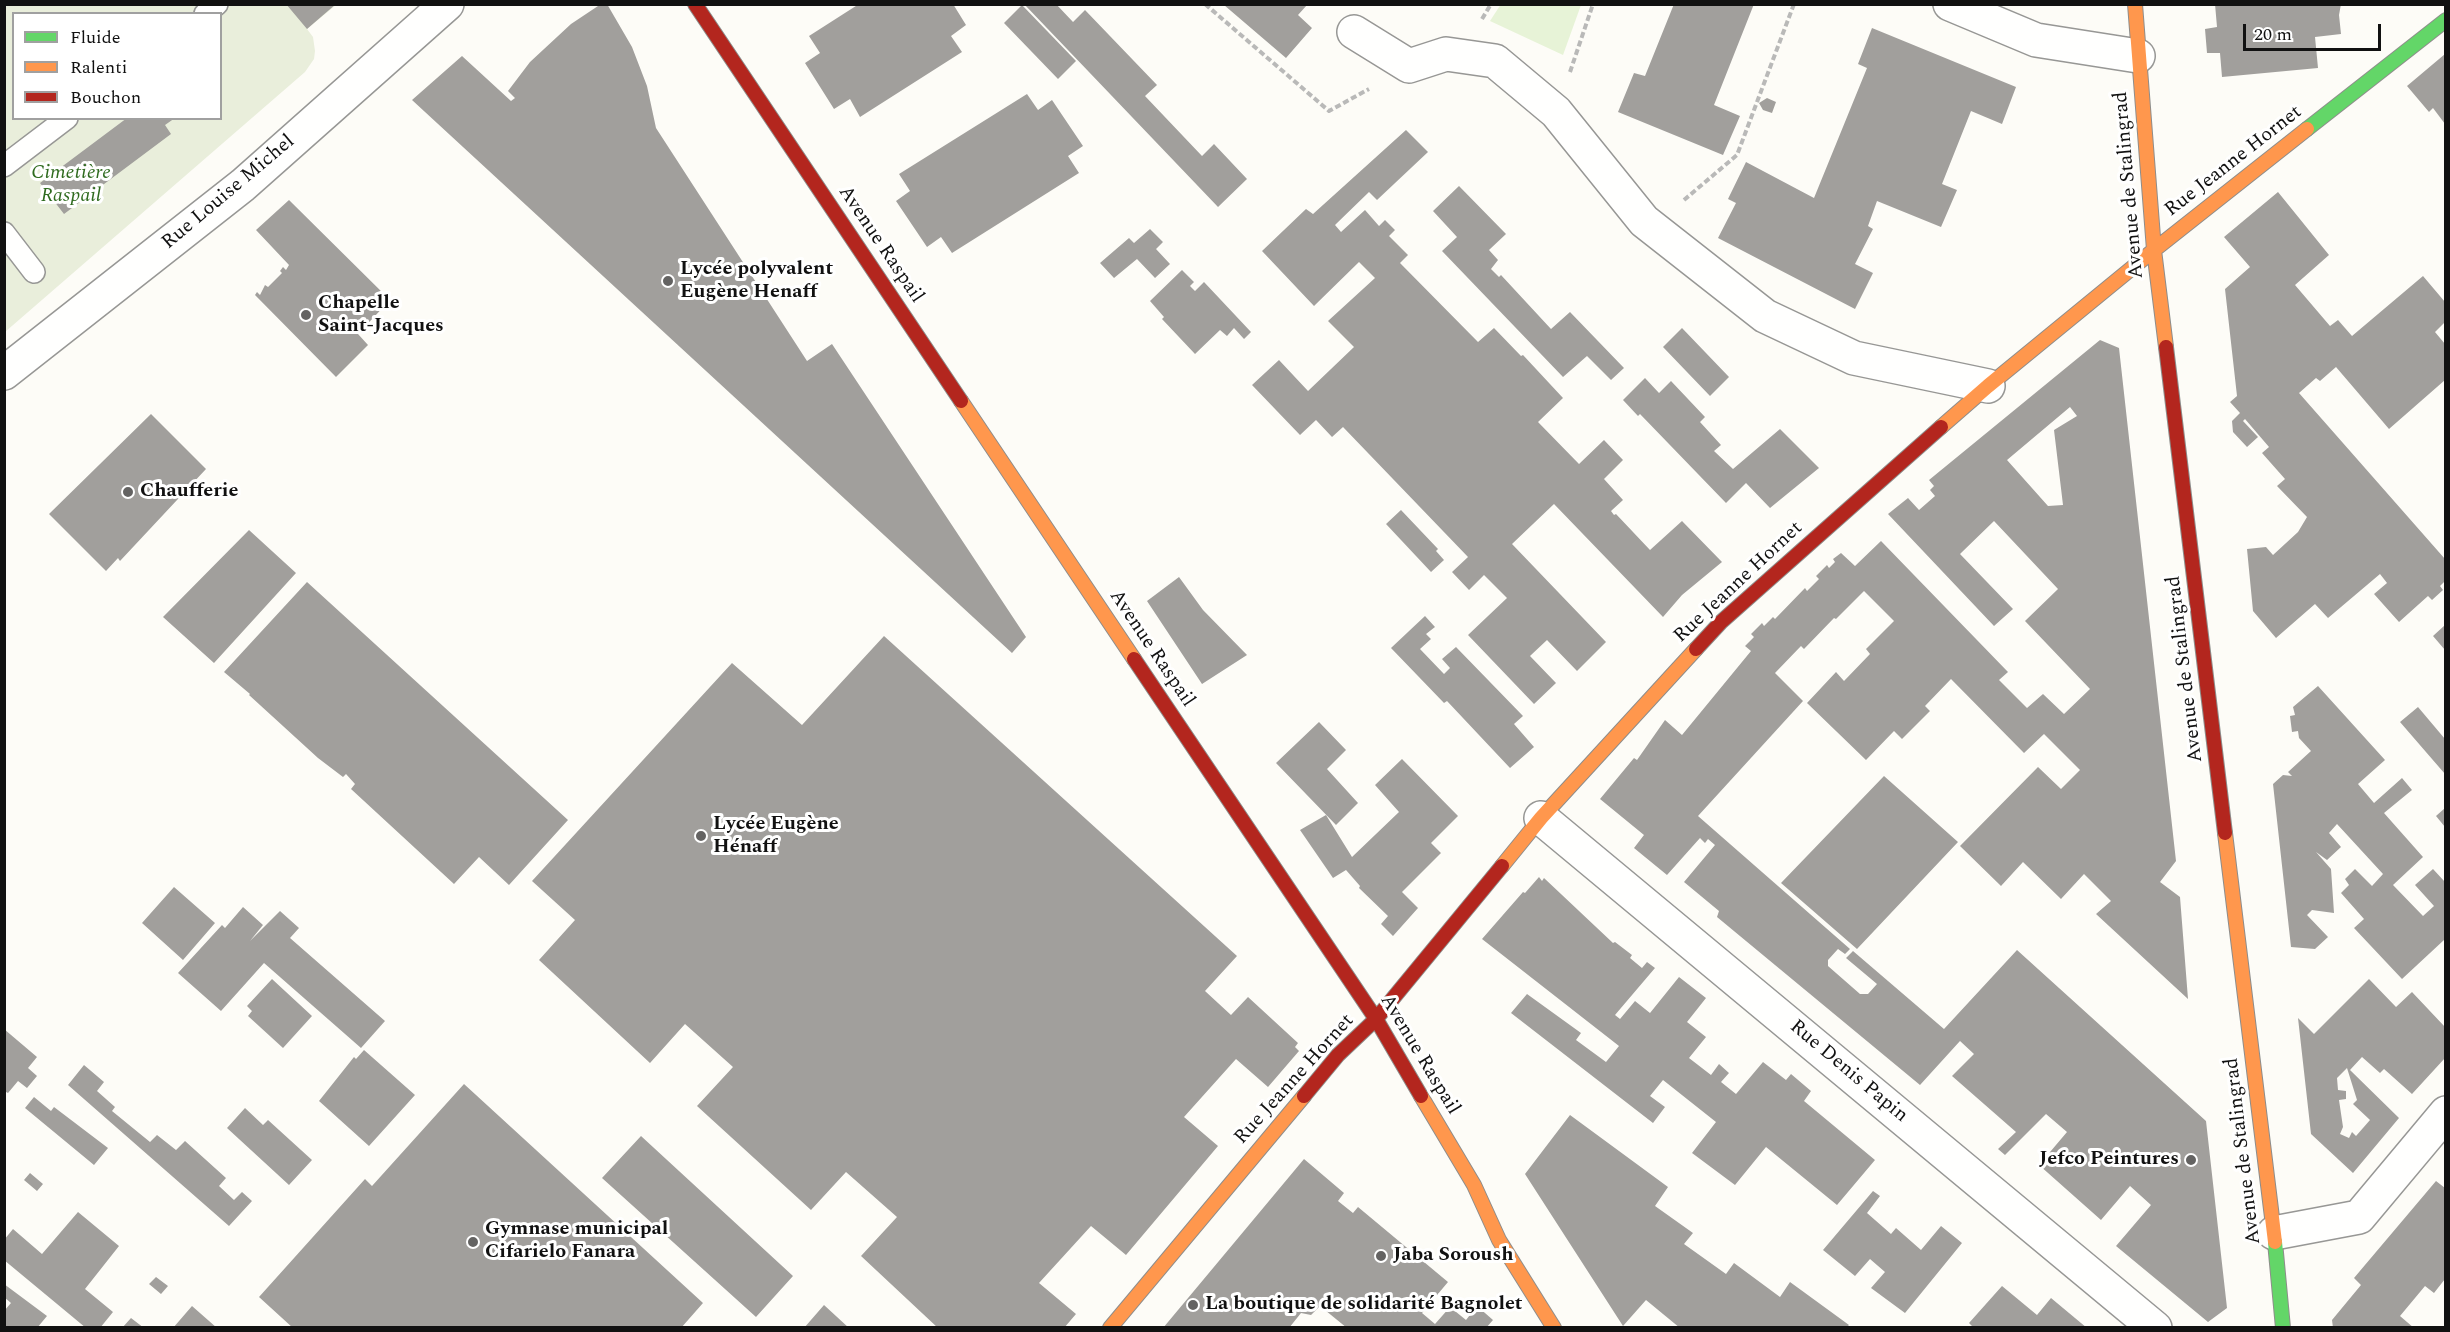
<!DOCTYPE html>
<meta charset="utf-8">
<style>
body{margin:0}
#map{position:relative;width:2450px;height:1332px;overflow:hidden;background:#fdfcf7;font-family:Spectral,serif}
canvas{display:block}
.frame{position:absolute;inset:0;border:6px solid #111;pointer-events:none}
.legend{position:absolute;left:12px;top:12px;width:210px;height:108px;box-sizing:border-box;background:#fff;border:2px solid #a0a0a0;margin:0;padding:8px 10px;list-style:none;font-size:18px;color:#111}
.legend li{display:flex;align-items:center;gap:12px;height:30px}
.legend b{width:30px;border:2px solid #a0a0a0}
.scale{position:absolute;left:2243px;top:24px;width:138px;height:27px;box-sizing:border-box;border:3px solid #111;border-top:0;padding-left:8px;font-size:18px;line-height:21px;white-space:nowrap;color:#111;-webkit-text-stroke:4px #fff;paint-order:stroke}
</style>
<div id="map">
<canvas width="2450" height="1332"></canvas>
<div class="frame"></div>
<ul class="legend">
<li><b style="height:8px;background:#63d668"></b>Fluide</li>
<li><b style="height:8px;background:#ff974d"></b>Ralenti</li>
<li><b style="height:8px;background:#b3261e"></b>Bouchon</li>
</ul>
<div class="scale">20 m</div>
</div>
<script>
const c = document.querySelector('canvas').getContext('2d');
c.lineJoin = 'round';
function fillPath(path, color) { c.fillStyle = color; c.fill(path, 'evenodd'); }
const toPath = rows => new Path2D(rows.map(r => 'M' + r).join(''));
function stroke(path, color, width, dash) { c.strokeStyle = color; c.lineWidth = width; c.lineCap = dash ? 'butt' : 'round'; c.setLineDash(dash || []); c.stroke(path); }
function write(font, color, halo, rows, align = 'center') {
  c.font = font + ' Spectral,serif'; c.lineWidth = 6; c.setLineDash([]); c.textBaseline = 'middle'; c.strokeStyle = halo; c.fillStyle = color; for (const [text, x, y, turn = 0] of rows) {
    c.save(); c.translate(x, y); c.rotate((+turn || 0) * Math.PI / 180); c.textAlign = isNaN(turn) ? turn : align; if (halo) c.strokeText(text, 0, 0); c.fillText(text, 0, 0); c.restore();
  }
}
const green = toPath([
 [1501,4,1581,5,1563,55,1490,21]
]);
const cemetery = toPath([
 [5,5,336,5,307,29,313,37,315,51,314,59,305,72,5,332],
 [14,14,220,14,220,118,14,118]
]);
const building = toPath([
 [286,4,336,4,307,29],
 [601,4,607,4,632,47,647,86,656,128,807,361,832,344,1026,637,1012,653,412,100,462,56,511,101,515,98,508,91,530,62,571,24],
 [859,4,953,4,966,25,951,36,962,52,860,117,850,99,834,109,805,63,820,53,809,36],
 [1024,4,1056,4,1073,22,1085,10,1157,85,1145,96,1202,156,1214,144,1247,179,1218,207],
 [1674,4,1754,4,1714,105,1740,116,1723,155,1618,112,1634,73,1645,76],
 [2215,4,2341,4,2339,15,2341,34,2315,37,2318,68,2222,77,2220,53,2207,53,2205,29,2217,27],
 [1022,5,1076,61,1058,79,1004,23],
 [1224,5,1307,5,1298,15,1312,28,1286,58],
 [1872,28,2016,87,2002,124,1971,111,1942,184,1957,190,1941,227,1877,201,1868,226,1873,229,1855,264,1873,273,1855,309,1718,238,1736,203,1728,199,1746,162,1814,198,1867,68,1858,64],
 [2445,54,2445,124,2433,108,2429,112,2407,86],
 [1027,94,1038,110,1052,100,1083,146,1068,156,1079,173,952,253,941,237,927,247,896,201,910,191,899,174],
 [1767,98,1776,102,1772,113,1763,110,1759,103],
 [127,118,175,118,165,125,171,134,64,214,40,183],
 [1406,130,1428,152,1377,200,1369,192,1335,225,1341,232,1365,210,1379,226,1385,220,1395,230,1389,236,1408,255,1400,263,1478,342,1494,328,1521,356,1523,355,1563,398,1538,422,1579,464,1604,440,1623,460,1604,479,1623,500,1611,511,1614,515,1616,514,1650,550,1682,521,1722,562,1682,595,1663,617,1554,504,1512,544,1606,642,1577,671,1547,640,1530,656,1556,683,1534,704,1468,635,1507,598,1484,575,1469,590,1452,572,1468,557,1343,427,1332,437,1316,420,1300,435,1252,385,1279,360,1308,391,1354,347,1328,321,1375,278,1359,262,1314,306,1262,251,1306,209,1313,214],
 [1459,186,1506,234,1489,250,1498,260,1491,269,1499,277,1501,275,1551,329,1570,312,1624,368,1611,380,1587,356,1563,377,1442,251,1457,237,1433,211],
 [2278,192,2329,255,2295,285,2330,326,2338,320,2352,336,2423,276,2445,302,2445,322,2435,332,2445,344,2445,380,2389,429,2336,367,2320,381,2316,378,2299,393,2445,559,2445,581,2440,586,2443,590,2432,600,2428,596,2399,622,2374,594,2387,583,2380,574,2328,618,2315,604,2276,638,2253,611,2247,549,2266,547,2273,555,2298,532,2307,517,2277,486,2285,479,2262,453,2269,447,2245,419,2243,421,2258,437,2247,447,2233,432,2232,421,2240,413,2230,402,2237,396,2225,289,2250,267,2224,237],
 [289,200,390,300,358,334,368,345,336,377,255,295,257,292,260,295,265,285,268,287,282,273,280,271,283,267,286,270,289,265,256,230],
 [1150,229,1163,242,1156,249,1170,264,1155,278,1137,259,1114,278,1100,263,1129,238,1134,243],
 [1182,270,1194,282,1190,286,1195,291,1204,282,1251,332,1244,339,1234,328,1227,336,1220,330,1195,354,1162,319,1164,317,1150,301],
 [1682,328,1729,377,1710,396,1663,347],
 [2100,340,2119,348,2176,861,2160,882,2180,897,2188,999,2096,914,2111,901,2084,874,2061,899,2023,862,2001,886,1960,846,2038,767,2061,789,2080,770,2044,734,2024,753,1951,679,1925,706,1930,711,1902,739,1894,731,1866,760,1807,703,1836,672,1844,681,1870,654,1866,649,1894,621,1864,591,1836,619,1834,618,1804,649,1801,646,1775,673,1803,701,1698,816,1850,949,1845,954,1838,949,1828,960,1828,966,1860,994,1868,994,1877,984,1846,958,1853,951,1944,1029,2017,950,2206,1121,2227,1308,2208,1322,2116,1246,2151,1205,2130,1186,2101,1220,2039,1165,2067,1132,2046,1114,2005,1155,1998,1149,2016,1132,1952,1076,1974,1054,1960,1041,1920,1085,1717,917,1719,911,1684,882,1715,845,1708,839,1705,843,1700,838,1667,875,1634,848,1644,835,1600,799,1634,758,1637,760,1665,720,1682,735,1751,651,1745,646,1754,637,1751,634,1762,623,1764,626,1773,617,1775,619,1805,588,1807,591,1819,579,1816,576,1827,565,1829,568,1835,562,1833,559,1841,553,1855,566,1881,541,2008,672,1999,680,2027,708,2043,694,2064,714,2090,689,2025,621,2058,589,1994,521,1960,554,2013,609,1994,626,1888,514,1908,498,1919,510,1935,496,1930,490,1934,486,1929,480],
 [2070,407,2077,416,2054,430,2063,505,2048,506,2007,460],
 [1645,378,1659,393,1671,381,1705,417,1700,422,1721,445,1714,451,1733,469,1780,429,1819,468,1770,508,1746,483,1726,503,1640,414,1638,416,1623,400],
 [151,414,206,469,120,561,118,558,106,571,49,514],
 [1401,510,1438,549,1436,551,1444,560,1431,572,1386,524],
 [249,530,296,573,214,663,163,617],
 [1179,577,1203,610,1247,655,1202,684,1147,601],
 [307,582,568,820,509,885,479,857,454,884,351,789,355,784,346,774,343,777,318,758,249,695,250,694,224,672],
 [1425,616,1435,627,1426,634,1431,639,1420,649,1444,674,1450,668,1442,659,1456,647,1523,716,1514,724,1534,747,1510,768,1447,701,1444,703,1391,648],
 [2445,625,2445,650,2433,636],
 [884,636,1237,956,1205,991,1231,1015,1248,997,1298,1043,1295,1047,1299,1051,1268,1087,1236,1059,1184,1117,1218,1146,1126,1255,1091,1226,1039,1283,1076,1314,1064,1328,938,1328,861,1256,897,1217,846,1172,811,1210,697,1106,733,1067,685,1024,650,1063,539,960,575,920,532,881,732,663,802,725],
 [2318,686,2385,760,2358,784,2374,803,2402,778,2412,790,2384,813,2423,857,2393,885,2423,916,2434,906,2415,885,2433,869,2445,882,2445,941,2444,940,2402,979,2354,928,2364,919,2341,893,2349,885,2345,879,2355,869,2372,886,2383,874,2337,824,2329,833,2341,847,2327,860,2316,852,2331,869,2334,913,2312,910,2307,915,2328,937,2315,949,2291,947,2273,784,2283,775,2292,776,2288,772,2311,751,2299,738,2298,731,2292,732,2290,716,2295,715,2293,707],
 [2418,707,2445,739,2445,774,2400,722],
 [1319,722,1346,750,1327,769,1358,803,1336,825,1276,763],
 [1402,759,1458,816,1431,843,1441,853,1402,892,1418,908,1393,936,1381,924,1388,916,1359,888,1360,886,1346,870,1333,878,1300,830,1326,815,1352,857,1399,812,1375,785],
 [1884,776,1958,842,1857,949,1781,883],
 [2445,808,2445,827,2436,816],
 [1539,877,1542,881,1544,878,1613,943,1615,942,1632,955,1630,958,1642,968,1647,962,1655,968,1615,1015,1620,1019,1635,1001,1650,1013,1679,977,1706,998,1687,1022,1706,1037,1689,1058,1711,1075,1719,1064,1729,1073,1721,1082,1736,1094,1763,1062,1786,1080,1791,1074,1811,1091,1804,1101,1875,1160,1837,1205,1766,1147,1735,1185,1692,1153,1716,1122,1663,1080,1650,1096,1665,1107,1653,1123,1511,1013,1527,994,1581,1033,1576,1040,1606,1062,1619,1046,1482,939,1523,892,1525,893],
 [174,887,215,923,183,960,142,923],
 [243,907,263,925,250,941,280,911,299,928,290,938,385,1021,361,1048,264,963,221,1011,178,973,222,925,225,928],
 [272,979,312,1016,283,1048,248,1016,252,1011,247,1006],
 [2369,979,2396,1007,2412,992,2445,1027,2445,1058,2412,1094,2384,1069,2380,1073,2362,1057,2350,1070,2399,1118,2353,1173,2311,1134,2298,1018,2314,1034],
 [2347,1068,2357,1100,2353,1104,2370,1120,2356,1136,2352,1132,2349,1138,2340,1134,2343,1127,2339,1100,2346,1099,2346,1091,2338,1090,2337,1078],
 [4,1029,37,1057,28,1068,37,1076,27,1088,18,1081,8,1093,4,1091],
 [364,1050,415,1095,369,1146,319,1101,354,1057,356,1059],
 [84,1065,104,1082,97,1091,115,1107,112,1111,150,1142,157,1135,176,1150,185,1141,226,1178,219,1186,234,1200,242,1192,252,1201,229,1226,68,1085],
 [464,1084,703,1303,681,1328,293,1328,259,1297,365,1179,372,1186],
 [34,1097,51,1111,54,1107,108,1148,94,1165,25,1108],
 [245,1108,263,1125,268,1120,312,1160,289,1185,227,1128],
 [1570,1115,1668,1187,1655,1206,1693,1233,1684,1244,1726,1274,1734,1263,1780,1297,1790,1282,1849,1325,1846,1328,1680,1328,1646,1300,1623,1326,1525,1174],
 [641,1136,793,1276,756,1317,602,1178],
 [1304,1159,1344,1193,1338,1201,1353,1213,1358,1207,1448,1282,1422,1313,1435,1324,1450,1307,1466,1320,1477,1306,1493,1320,1486,1328,1347,1328,1320,1306,1311,1315,1301,1313,1289,1328,1163,1328],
 [30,1173,43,1184,37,1191,24,1180],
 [2436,1181,2445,1188,2445,1279,2434,1293,2425,1286,2400,1316,2414,1328,2333,1328,2332,1320,2361,1285,2354,1278],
 [1873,1191,1880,1196,1867,1213,1891,1234,1896,1228,1921,1250,1941,1226,1962,1243,1905,1313,1871,1288,1885,1272,1870,1259,1855,1276,1823,1250],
 [78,1212,119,1246,85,1289,113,1312,100,1328,86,1328,4,1260,4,1240,13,1229,42,1254],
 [156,1277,168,1286,161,1294,149,1284],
 [4,1284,47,1316,37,1328,4,1328,4,1311,11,1303,4,1297],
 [2002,1286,2037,1315,2051,1298,2087,1328,1974,1328,1969,1323],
 [824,1305,849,1328,804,1328],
 [192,1306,217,1328,173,1328],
 [131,1318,144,1328,122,1328]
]);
const path = toPath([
 [1205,4,1329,111,1369,89],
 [1482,19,1491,4],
 [1570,72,1593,4],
 [1684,200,1737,155,1794,4]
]);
const lane = toPath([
 [205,14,217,4],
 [4,166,67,118],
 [4,233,34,272]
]);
const street = toPath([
 [1950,4,2036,40,2138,56],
 [1354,32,1409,66,1446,54,1495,61,1556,112,1644,221,1765,316,1854,358,1988,386],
 [4,373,243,185,447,4],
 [1541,818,2155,1328],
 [2274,1233,2359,1217,2446,1113]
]);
const fast = toPath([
 [2307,129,2446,20],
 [2275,1242,2283,1328]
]);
const slow = toPath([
 [2135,4,2154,250,2166,347],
 [961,401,1134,659],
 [1941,427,1988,386,2154,250,2307,129],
 [2225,833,2275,1242],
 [1502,866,1541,818,1696,649],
 [1421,1096,1474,1185,1499,1240,1554,1328],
 [1110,1328,1304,1096]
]);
const jam = toPath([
 [695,4,961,401],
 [2166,347,2225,833],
 [1696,649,1721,622,1941,427],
 [1134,659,1376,1019,1421,1096],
 [1304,1096,1338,1055,1376,1019,1502,866]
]);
const markers = [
 [668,281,6,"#646362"],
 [306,315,6,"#646362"],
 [128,492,6,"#646362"],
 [701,836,6,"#646362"],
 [2191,1160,6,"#646362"],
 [473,1242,6,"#646362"],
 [1381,1256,6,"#646362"],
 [1193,1305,6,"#646362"]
];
const streetNames = [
 ["Rue Jeanne Hornet",2234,162,-38],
 ["Avenue de Stalingrad",2130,185,-95],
 ["Rue Louise Michel",229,193,-40],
 ["Avenue Raspail",880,245,56],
 ["Rue Jeanne Hornet",1739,583,-43],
 ["Avenue Raspail",1151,649,56],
 ["Avenue de Stalingrad",2186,669,-97],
 ["Avenue Raspail",1419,1055,59],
 ["Rue Denis Papin",1848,1072,40],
 ["Rue Jeanne Hornet",1295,1080,-48],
 ["Avenue de Stalingrad",2244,1151,-97]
];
const parkNames = [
 ["Cimetière",71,174],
 ["Raspail",71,197]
];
const poiNames = [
 ["Lycée polyvalent",680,270],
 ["Eugène Henaff",680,293],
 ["Chapelle",318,304],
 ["Saint-Jacques",318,327],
 ["Chaufferie",140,492],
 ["Lycée Eugène",713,825],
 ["Hénaff",713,848],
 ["Jefco Peintures",2179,1160,"right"],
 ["Gymnase municipal",485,1230],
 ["Cifarielo Fanara",485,1253],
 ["Jaba Soroush",1393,1256],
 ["La boutique de solidarité Bagnolet",1205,1305]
];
fillPath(green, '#e7f3d7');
fillPath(cemetery, '#e9eedb');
fillPath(building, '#a19f9c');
stroke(lane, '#979795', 24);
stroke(street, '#979795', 36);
stroke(fast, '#8e8d8b', 16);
stroke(slow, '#8e8d8b', 16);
stroke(jam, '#8e8d8b', 16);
stroke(path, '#b9b9b8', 4, [6, 3]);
stroke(lane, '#fffffe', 21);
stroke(street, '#fffffe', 33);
stroke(fast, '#63d668', 14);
stroke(slow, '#ff974d', 14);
stroke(jam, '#b3261e', 14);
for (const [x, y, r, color] of markers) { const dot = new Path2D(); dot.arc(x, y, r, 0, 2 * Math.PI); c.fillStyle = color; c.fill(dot); stroke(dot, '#fff', 2); }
write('20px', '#111', '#fff', streetNames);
write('italic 20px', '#2f6b1f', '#fff', parkNames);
write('bold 20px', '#111', '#fff', poiNames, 'left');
</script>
